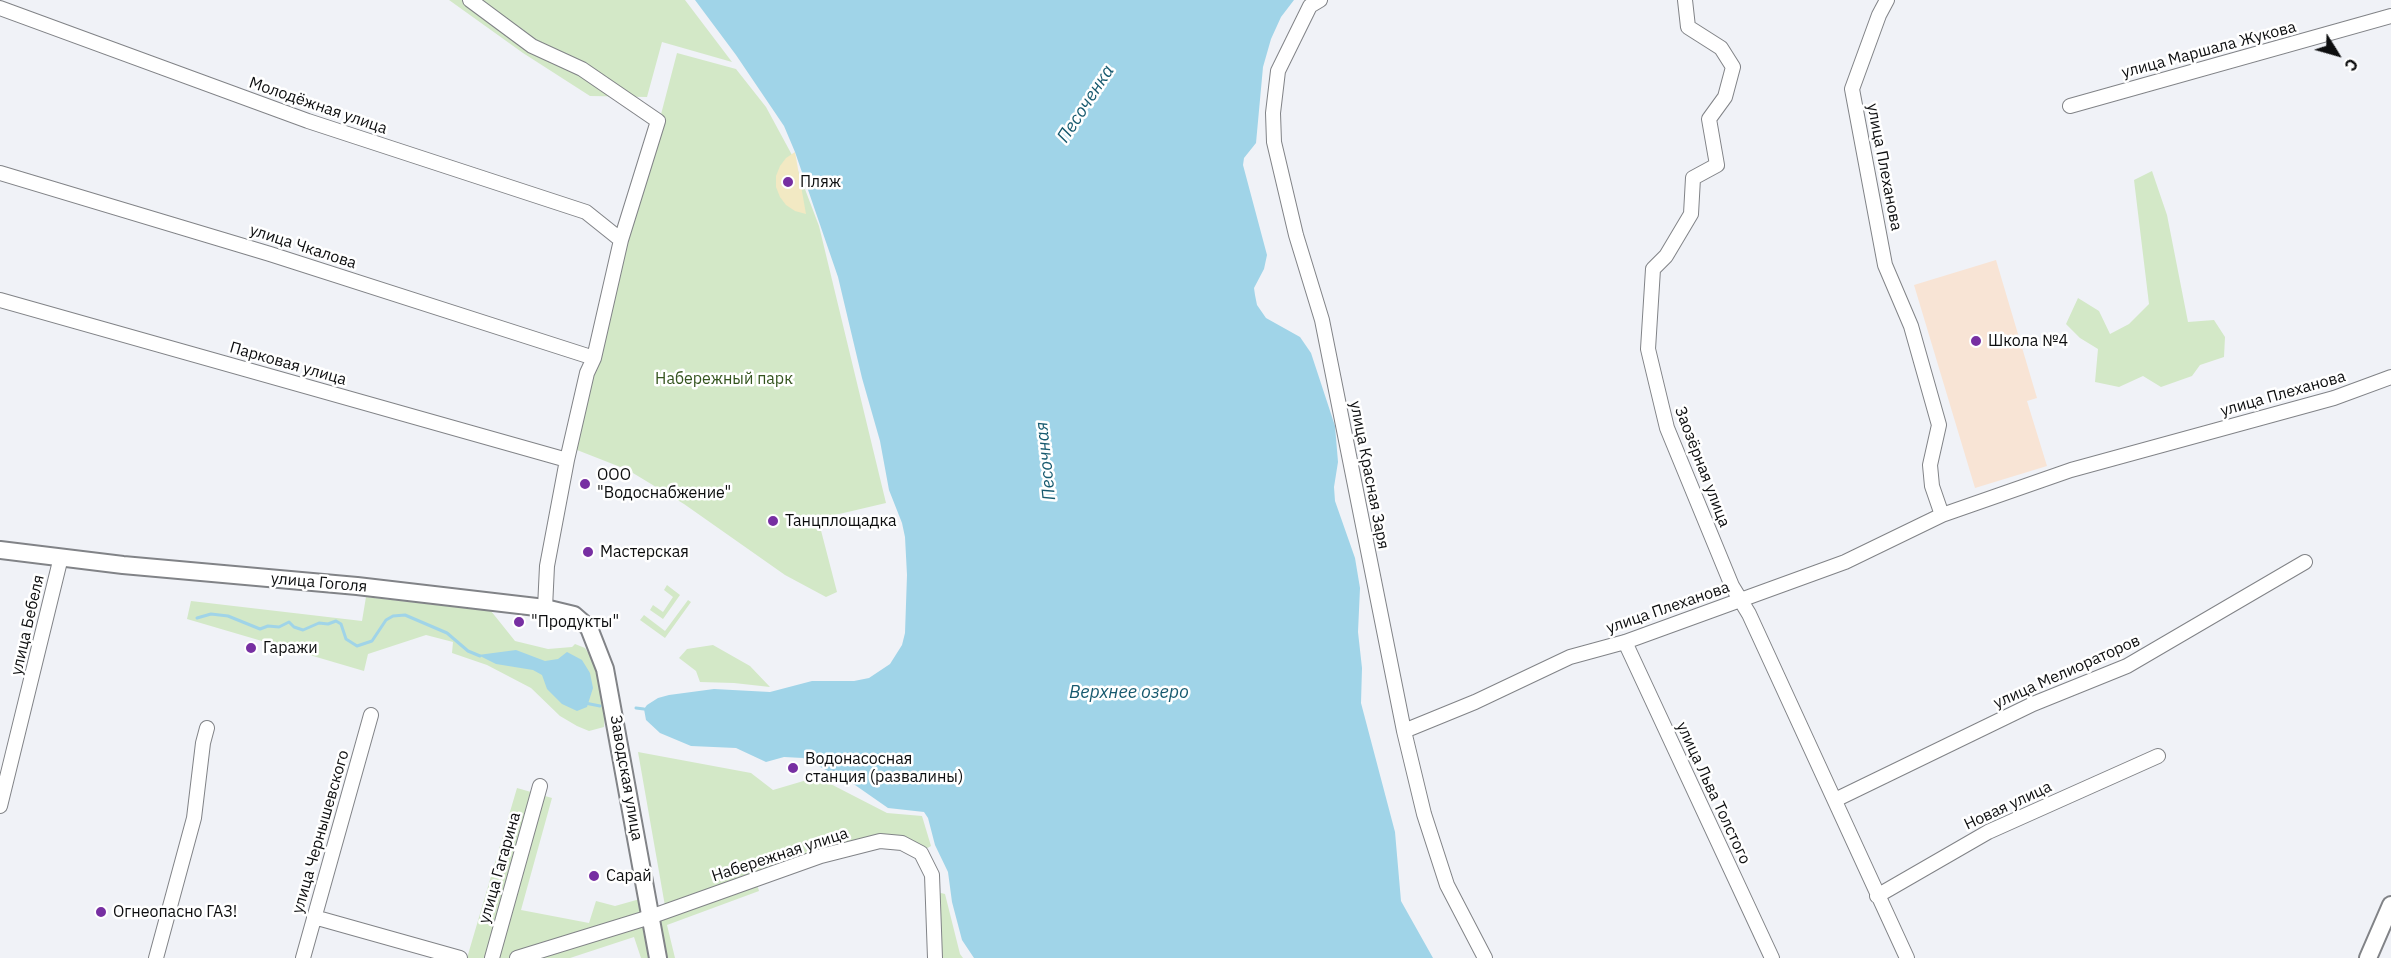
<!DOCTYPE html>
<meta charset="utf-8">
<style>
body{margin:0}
#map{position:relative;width:2391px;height:958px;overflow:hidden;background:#f0f2f7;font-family:"IBM Plex Sans",sans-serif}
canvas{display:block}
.north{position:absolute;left:2307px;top:24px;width:60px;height:60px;-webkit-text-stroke:4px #fff;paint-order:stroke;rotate:127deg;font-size:16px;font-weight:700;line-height:24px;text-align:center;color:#0d0e0f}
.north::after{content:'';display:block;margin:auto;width:21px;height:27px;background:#0d0e0f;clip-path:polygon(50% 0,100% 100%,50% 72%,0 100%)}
</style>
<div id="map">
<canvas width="2391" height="958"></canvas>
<div class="north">С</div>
</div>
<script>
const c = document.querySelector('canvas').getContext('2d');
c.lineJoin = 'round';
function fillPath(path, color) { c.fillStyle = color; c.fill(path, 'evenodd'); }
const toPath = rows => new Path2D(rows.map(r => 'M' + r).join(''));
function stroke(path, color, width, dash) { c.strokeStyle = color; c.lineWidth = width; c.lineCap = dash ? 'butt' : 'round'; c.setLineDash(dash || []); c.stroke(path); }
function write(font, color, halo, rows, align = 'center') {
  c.font = font + ' "IBM Plex Sans",sans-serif'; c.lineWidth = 5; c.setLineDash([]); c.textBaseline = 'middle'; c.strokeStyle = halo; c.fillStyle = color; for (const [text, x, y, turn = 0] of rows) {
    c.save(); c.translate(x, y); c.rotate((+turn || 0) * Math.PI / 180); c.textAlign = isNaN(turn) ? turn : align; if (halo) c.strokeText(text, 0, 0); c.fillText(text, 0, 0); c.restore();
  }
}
const education = toPath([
 [1996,260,2037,398,2027,401,2047,466,1975,488,1914,285]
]);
const green = toPath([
 [449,0,685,0,732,62,662,42,647,97,590,96,523,53],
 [677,53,736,69,766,107,792,155,819,226,886,503,818,519,837,592,826,597,785,575,684,504,628,470,577,450,593,375],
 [2152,171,2167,215,2188,322,2214,320,2225,337,2224,357,2200,365,2192,376,2161,387,2143,376,2119,387,2095,382,2098,349,2080,338,2066,324,2078,298,2099,311,2110,334,2129,324,2149,304,2134,180],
 [667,585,680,595,663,619,650,610,653,605,663,612,673,597,664,590],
 [366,597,491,611,515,641,548,649,572,647,575,644,585,648,595,663,602,690,605,714,604,727,589,731,577,726,560,716,531,688,487,665,452,653,453,642,426,635,368,654,364,671,187,619,191,601,362,621],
 [688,600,691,602,665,638,640,620,644,615,665,631],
 [713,645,750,666,770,687,734,683,700,682,696,671,679,658,687,649],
 [638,752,751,773,773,790,817,777,887,813,922,816,931,846,924,850,902,839,665,906],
 [517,788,552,798,521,910,589,923,596,901,615,906,640,899,652,958,641,958,634,937,570,958,467,958],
 [757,884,759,891,667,925,675,958,663,958,655,920],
 [941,893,945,894,960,954,963,958,941,958,938,895]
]);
const sand = toPath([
 [795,152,806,214,795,211,786,205,780,197,776,187,776,176,780,166,786,158]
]);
const water = toPath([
 [695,0,1294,0,1281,17,1271,39,1263,67,1256,143,1244,158,1243,165,1267,255,1264,269,1254,288,1255,295,1257,305,1266,318,1300,337,1311,353,1335,426,1338,462,1334,487,1335,501,1355,558,1360,588,1358,632,1362,668,1361,703,1395,832,1401,901,1433,958,974,958,962,940,952,902,948,872,935,845,928,818,924,812,888,808,855,785,803,758,784,757,766,762,736,748,691,746,660,733,646,720,644,709,647,705,658,698,669,695,714,689,770,692,812,681,854,681,869,678,890,664,902,645,905,633,907,575,905,537,902,523,889,490,880,441,862,378,838,277,795,152,784,126,736,55],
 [516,650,545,661,558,659,567,652,582,660,590,673,593,688,587,707,577,711,562,704,547,689,542,675,533,670,496,664,478,655]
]);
const stream = toPath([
 [197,618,211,614,228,616,260,629,268,626,279,627,289,622,294,627,303,630,319,623,328,624,336,621,341,624,346,639,357,646,372,641,386,620,393,616,405,615,447,633,468,651,480,656],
 [585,703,600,706],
 [636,708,644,709]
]);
const minor = toPath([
 [470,0,532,46,582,69,658,121,621,240,594,358,587,373,567,460,547,566,545,608],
 [1320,0,1310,6,1278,71,1273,113,1274,142,1296,235,1322,320,1404,731,1424,814,1447,885,1485,958],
 [1685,0,1688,27,1721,48,1733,67,1725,97,1709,119,1717,165,1693,178,1691,214,1666,256,1653,269,1648,349,1667,428,1732,586,1749,614,1907,958],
 [1887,0,1879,15,1852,89,1885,265,1911,326,1939,425,1930,465,1932,486,1942,515],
 [0,8,308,121,586,212,621,240],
 [2070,106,2391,16],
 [0,173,270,254,594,358],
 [0,300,567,460],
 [1625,642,1772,958],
 [1404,731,1475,702,1570,657,1625,642,1845,562,1942,515,2071,470,2334,398,2391,377],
 [1835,800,2033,704,2127,666,2305,562],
 [0,806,61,557],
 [1877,896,1988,832,2158,756],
 [314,917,460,958],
 [156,958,194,818,203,743,207,728],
 [303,958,371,715],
 [492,958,540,786],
 [517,958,650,917,821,856,880,841,902,843,921,853,932,875,935,958]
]);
const major = toPath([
 [0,550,123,565,357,586,545,608,574,615,589,628,605,669,658,958],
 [2368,958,2391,905]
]);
const markers = [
 [788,182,6,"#772fa2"],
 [1976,341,6,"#772fa2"],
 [585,484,6,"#772fa2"],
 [773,521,6,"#772fa2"],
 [588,552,6,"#772fa2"],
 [519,622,6,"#772fa2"],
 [251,648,6,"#772fa2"],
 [793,768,6,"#772fa2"],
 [594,876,6,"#772fa2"],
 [101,912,6,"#772fa2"]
];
const streetNames = [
 ["улица Маршала Жукова",2209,50,-15],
 ["Молодёжная улица",318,106,19],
 ["улица Плеханова",1884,167,79],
 ["улица Чкалова",303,247,18],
 ["Парковая улица",288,364,16],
 ["улица Плеханова",2283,394,-16],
 ["Заозёрная улица",1702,467,69],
 ["улица Красная Заря",1369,475,79],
 ["улица Гоголя",319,583,5],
 ["улица Плеханова",1668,608,-19],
 ["улица Бебеля",28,625,-77],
 ["улица Мелиораторов",2067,672,-24],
 ["Заводская улица",626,778,80],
 ["улица Льва Толстого",1713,793,65],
 ["Новая улица",2008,806,-25],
 ["улица Чернышевского",321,832,-74],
 ["Набережная улица",780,855,-18],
 ["улица Гагарина",500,868,-74]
];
const poiNames = [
 ["Пляж",800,182],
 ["Школа №4",1988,341],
 ["ООО",597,475],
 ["\"Водоснабжение\"",597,493],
 ["Танцплощадка",785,521],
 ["Мастерская",600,552],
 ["\"Продукты\"",531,622],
 ["Гаражи",263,648],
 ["Водонасосная",805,759],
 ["станция (развалины)",805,777],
 ["Сарай",606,876],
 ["Огнеопасно ГАЗ!",113,912]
];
const parkNames = [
 ["Набережный парк",724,379]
];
const waterNames = [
 ["Песоченка",1086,104,-57],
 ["Песочная",1046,461,-96],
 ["Верхнее озеро",1129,693]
];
fillPath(education, '#f8e4d5');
fillPath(green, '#d3e8c7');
fillPath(sand, '#f2e9c3');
fillPath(water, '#a0d4e8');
stroke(stream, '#a0d4e8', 3);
stroke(minor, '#818387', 16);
stroke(major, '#818387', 20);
stroke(minor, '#fff', 14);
stroke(major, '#fff', 16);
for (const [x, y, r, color] of markers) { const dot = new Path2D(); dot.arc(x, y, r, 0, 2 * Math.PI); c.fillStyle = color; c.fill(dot); stroke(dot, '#fff', 2); }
write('16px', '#0d0e0f', '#fff', streetNames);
write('16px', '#0d0e0f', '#fff', poiNames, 'left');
write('16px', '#34541e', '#fff', parkNames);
write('italic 18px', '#175a6f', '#fff', waterNames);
</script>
